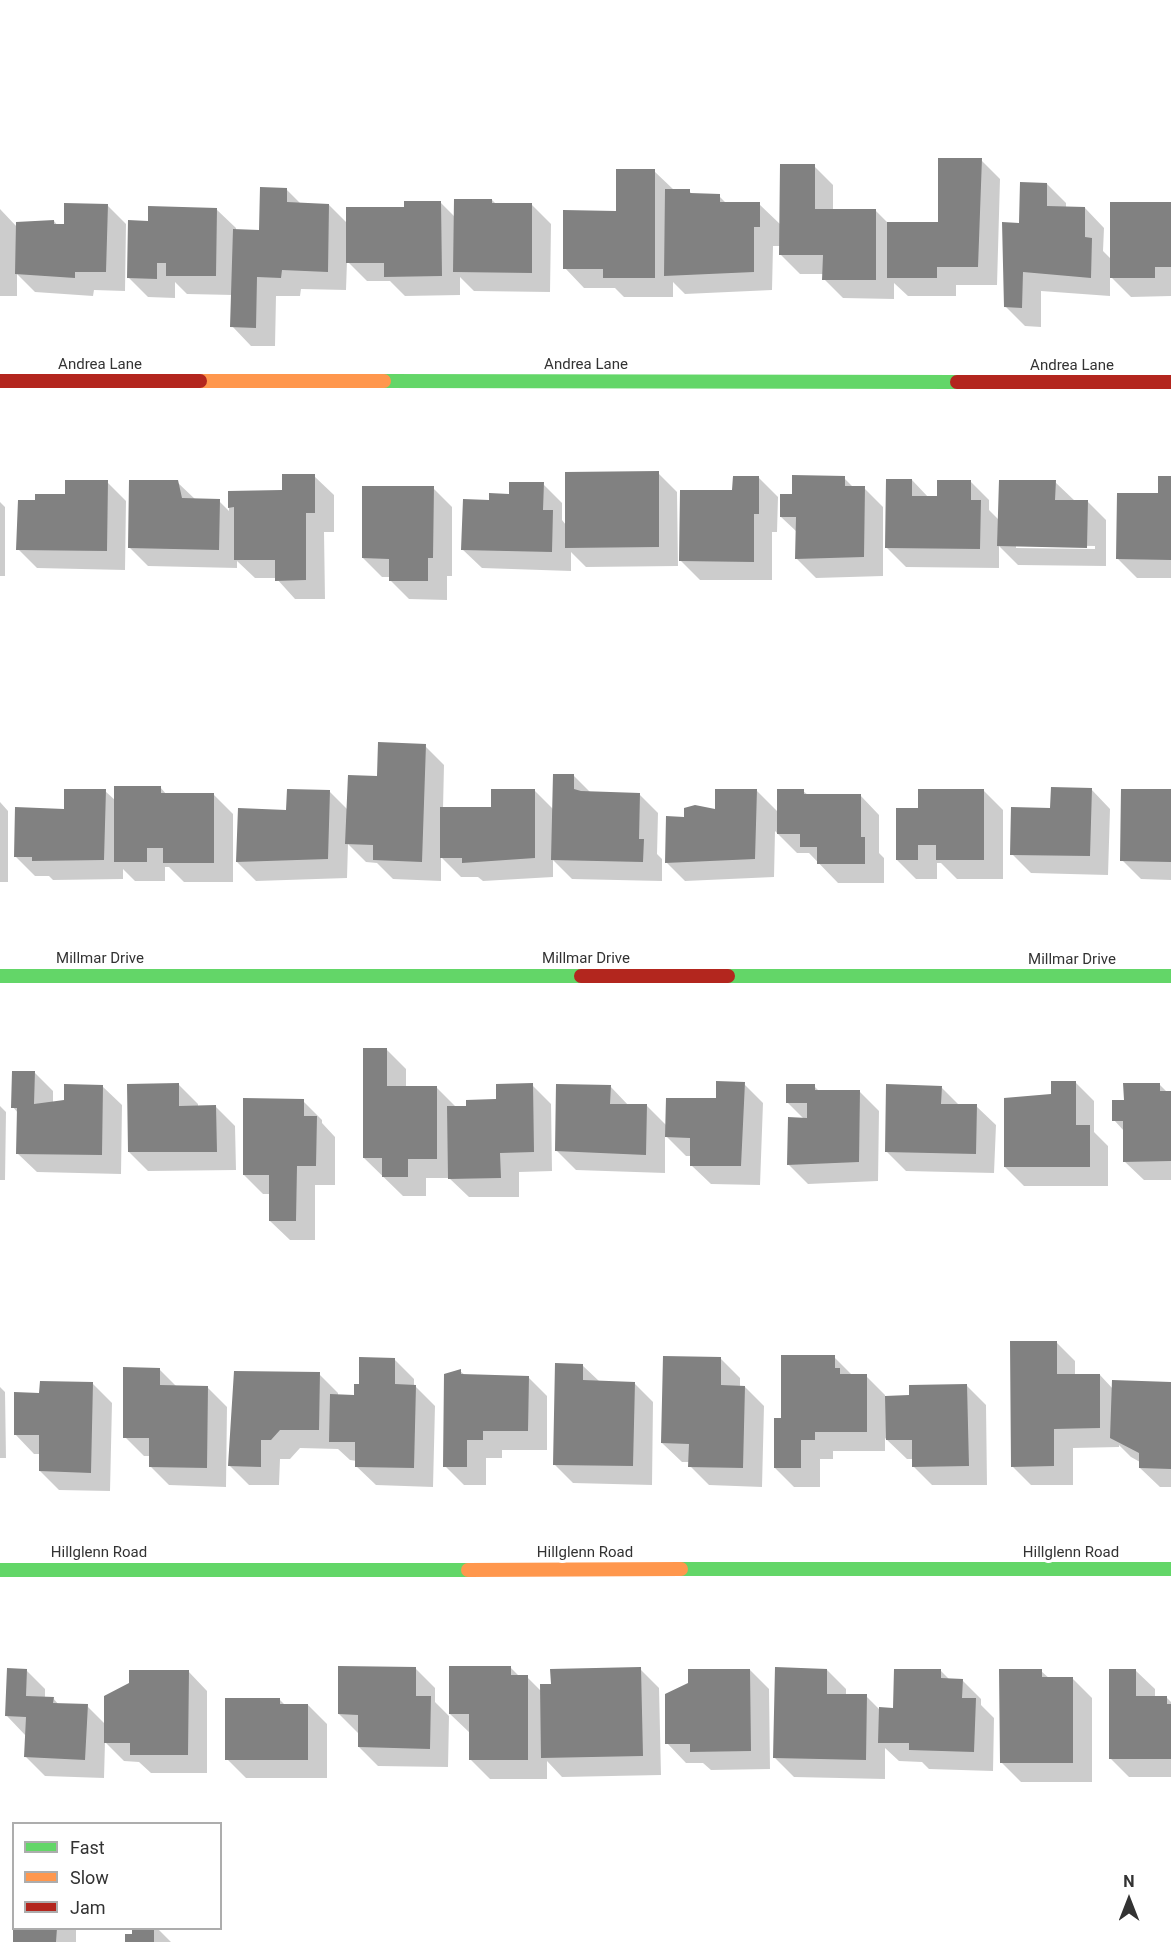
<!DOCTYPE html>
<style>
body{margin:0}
#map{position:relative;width:1171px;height:1942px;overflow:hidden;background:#fff;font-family:Roboto,sans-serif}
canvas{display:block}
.legend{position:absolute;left:12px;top:1822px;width:210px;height:108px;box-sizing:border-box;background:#fff;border:2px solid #adadad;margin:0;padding:8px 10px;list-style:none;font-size:18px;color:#333}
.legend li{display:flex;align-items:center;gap:12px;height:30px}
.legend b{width:30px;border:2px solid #adadad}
.north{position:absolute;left:1099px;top:1870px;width:60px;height:60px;-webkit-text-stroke:4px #fff;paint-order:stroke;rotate:0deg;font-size:16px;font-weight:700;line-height:24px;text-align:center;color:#333}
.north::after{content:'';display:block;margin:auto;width:21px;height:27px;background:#333;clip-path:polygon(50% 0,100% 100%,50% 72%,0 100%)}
</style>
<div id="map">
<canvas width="1171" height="1942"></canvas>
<ul class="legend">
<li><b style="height:8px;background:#63d668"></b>Fast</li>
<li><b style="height:8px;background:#ff974d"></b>Slow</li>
<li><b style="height:8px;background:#b3261e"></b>Jam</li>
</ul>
<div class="north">N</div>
</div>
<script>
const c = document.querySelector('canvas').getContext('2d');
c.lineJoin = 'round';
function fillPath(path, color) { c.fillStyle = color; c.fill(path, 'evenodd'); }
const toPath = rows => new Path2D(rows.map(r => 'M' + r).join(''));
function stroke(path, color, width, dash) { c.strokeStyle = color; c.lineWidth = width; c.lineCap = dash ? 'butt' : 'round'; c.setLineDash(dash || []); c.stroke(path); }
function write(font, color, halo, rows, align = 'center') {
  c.font = font + ' Roboto,sans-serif'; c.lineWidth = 6; c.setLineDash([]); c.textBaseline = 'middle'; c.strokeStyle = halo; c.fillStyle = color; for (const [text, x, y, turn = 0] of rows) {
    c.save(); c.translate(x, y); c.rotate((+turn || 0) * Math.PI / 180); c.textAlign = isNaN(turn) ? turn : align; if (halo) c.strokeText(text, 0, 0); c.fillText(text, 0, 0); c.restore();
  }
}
const shadow = toPath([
 [981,160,1000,179,997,285,956,285,956,296,908,296,894,283,894,299,843,298,824,279,824,274,800,274,781,255,781,246,773,246,772,290,685,294,673,282,673,297,624,297,615,288,584,288,565,268,618,212,654,171,674,190,689,191,693,195,719,196,726,203,759,204,781,225,814,166,833,185,833,210,875,210,889,224,939,224],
 [1047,184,1066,203,1066,208,1085,208,1104,228,1103,251,1112,260,1171,203,1171,296,1131,297,1110,276,1110,296,1041,291,1041,327,1025,326,1006,307,1021,225],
 [286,189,301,204,329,205,348,224,406,208,440,202,455,217,492,200,496,204,531,204,551,224,550,292,474,291,460,277,460,295,405,296,390,281,367,281,347,261,346,290,301,289,300,296,276,296,275,346,251,346,232,326,233,295,187,294,175,282,175,298,148,297,129,278,149,223,216,209,236,228,236,231,260,231],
 [107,205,126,224,125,291,94,290,93,296,35,292,17,274,17,296,0,296,0,209,17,227,54,221,58,226,65,226],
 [658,473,677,492,678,566,586,567,571,552,571,571,482,568,462,549,490,502,543,484,562,503,562,520,566,525],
 [314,476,334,495,334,532,324,532,325,599,295,599,276,578,255,578,237,561,237,568,148,566,129,547,177,482,196,500,219,501,229,511,229,492,283,492],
 [759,478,778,497,777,532,772,532,772,580,700,580,681,561,734,492],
 [844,478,854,488,864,488,883,507,883,576,816,578,797,559,797,532,781,517,793,496],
 [1171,478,1171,578,1137,578,1118,559],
 [912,480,929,498,938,498,970,481,989,500,989,510,999,520,1055,482,1075,501,1087,501,1106,520,1106,566,1018,565,999,546,999,568,906,567,887,548],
 [1016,545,1095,546,1095,549,1016,548],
 [107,482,126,501,125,570,37,568,18,549,37,501,66,496],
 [433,488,452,507,452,576,447,576,447,600,409,599,390,580,390,577,382,577,363,558],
 [0,502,5,507,5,576,0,576],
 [425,746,444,765,443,809,493,809,534,790,554,810,573,775,591,793,639,794,658,813,657,854,662,859,662,881,572,879,553,860,553,877,483,881,478,877,461,877,441,857,441,881,393,879,377,863,366,862,348,844,347,878,256,881,237,862,287,811,329,791,348,810,378,777],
 [160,787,167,795,214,795,233,814,233,882,184,882,169,867,165,867,165,881,135,881,123,869,123,879,53,880,49,876,35,876,16,857,65,810,105,791,116,801],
 [1091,789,1110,809,1108,875,1031,873,1012,854,1051,810],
 [757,791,778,812,803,791,808,795,860,795,879,815,879,853,884,858,884,883,838,883,809,853,797,853,775,831,774,877,685,881,666,862,686,819,716,811],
 [984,791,1003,810,1003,879,957,879,941,863,937,863,937,879,916,879,897,860,920,810],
 [1171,791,1171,880,1141,879,1122,860],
 [0,802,8,811,8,882,0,882],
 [387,1050,406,1069,406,1087,436,1087,455,1106,468,1107,498,1100,532,1085,551,1104,552,1171,519,1172,519,1197,469,1197,449,1178,426,1178,426,1196,403,1196,364,1158],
 [34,1072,53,1091,53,1103,65,1101,102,1086,122,1105,121,1174,37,1172,17,1153,18,1113,13,1107],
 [1075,1082,1094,1101,1094,1132,1108,1146,1108,1186,1024,1186,1005,1167,1053,1096],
 [744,1084,763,1103,760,1185,711,1184,691,1165,691,1156,686,1156,665,1135,665,1173,576,1170,556,1150,610,1086,629,1106,647,1106,667,1126,718,1100],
 [1159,1084,1167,1092,1171,1092,1171,1180,1144,1180,1124,1161,1124,1131,1114,1120,1125,1102],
 [179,1085,198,1104,198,1107,216,1107,235,1126,236,1170,148,1171,129,1152],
 [814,1086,820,1092,860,1092,879,1111,878,1181,808,1184,789,1165,804,1119,787,1102],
 [941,1087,960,1106,976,1106,996,1125,994,1173,906,1171,887,1152],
 [303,1101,322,1120,322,1123,335,1137,335,1185,315,1185,315,1240,290,1240,270,1221,271,1194,263,1194,244,1175],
 [0,1106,6,1112,5,1180,0,1180],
 [1056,1342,1075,1361,1075,1375,1100,1375,1113,1389,1171,1383,1171,1487,1160,1487,1140,1468,1140,1462,1131,1457,1119,1445,1119,1447,1073,1448,1073,1485,1031,1485,1012,1466],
 [834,1357,853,1376,866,1376,885,1395,885,1397,911,1397,967,1386,986,1405,987,1485,932,1485,913,1466,913,1459,907,1459,885,1438,885,1451,833,1451,833,1459,820,1459,820,1487,794,1487,775,1468,782,1419],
 [721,1359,740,1378,740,1387,745,1387,764,1406,762,1487,709,1485,690,1466,690,1462,682,1462,662,1443],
 [395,1360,414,1379,414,1387,416,1387,435,1406,433,1487,376,1485,356,1466,357,1461,350,1460,338,1449,300,1448,290,1459,280,1459,279,1485,249,1485,230,1466,319,1374,338,1393,338,1396,356,1396,360,1386],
 [582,1365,600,1382,634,1383,653,1402,652,1485,573,1483,554,1464],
 [159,1369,177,1387,208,1388,227,1407,226,1487,169,1485,150,1466,150,1456,144,1456,125,1437],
 [460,1371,466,1376,528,1377,547,1396,547,1450,502,1450,502,1458,486,1458,486,1485,464,1485,445,1466],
 [93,1384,112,1403,110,1491,59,1490,40,1471,40,1454,34,1454,15,1434,41,1394],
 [0,1387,5,1392,6,1458,0,1458],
 [510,1667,520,1677,527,1677,541,1691,552,1686,640,1669,659,1688,661,1775,562,1777,547,1761,547,1779,490,1779,471,1760,470,1733,450,1714],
 [416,1669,435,1688,435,1702,449,1716,448,1767,378,1766,359,1747,358,1733,339,1714],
 [26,1670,45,1689,45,1698,53,1698,59,1705,87,1706,105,1724,188,1671,207,1691,207,1773,151,1773,139,1762,124,1761,105,1742,104,1778,45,1776,25,1756,26,1736,7,1716],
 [750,1670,769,1689,770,1769,711,1770,703,1763,686,1763,667,1743],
 [827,1670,846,1689,846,1695,866,1696,879,1709,894,1709,941,1671,950,1680,962,1680,981,1699,981,1705,994,1718,993,1771,929,1769,922,1762,899,1761,885,1748,885,1779,794,1777,775,1758],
 [1135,1670,1155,1689,1155,1698,1167,1698,1171,1702,1171,1777,1129,1777,1110,1758],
 [1041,1671,1050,1679,1073,1679,1092,1698,1092,1782,1021,1782,1001,1762],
 [280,1700,285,1705,308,1705,327,1724,327,1778,246,1778,227,1759],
 [15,1928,76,1929,76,1942,15,1942],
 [133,1928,157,1928,171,1942,126,1942,133,1935]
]);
const building = toPath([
 [938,158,982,158,978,267,937,267,937,278,887,278,887,222,938,222],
 [780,164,815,164,815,209,876,209,876,280,822,280,823,255,779,255],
 [616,169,655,169,655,278,603,278,603,269,563,269,563,210,616,211],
 [1020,182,1047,183,1047,206,1085,207,1085,237,1092,238,1091,278,1023,272,1022,308,1004,307,1002,222,1019,223],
 [260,187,287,188,287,202,329,204,328,272,282,270,281,278,257,277,256,328,230,327,233,229,259,230],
 [665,189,690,189,690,193,720,194,720,202,760,202,760,227,754,227,754,272,664,276],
 [454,199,492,199,492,203,532,203,532,273,453,272],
 [404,201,441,201,442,276,384,277,384,263,346,263,346,207,404,207],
 [1110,202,1171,202,1171,267,1155,267,1155,278,1110,278],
 [64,203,108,204,106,272,75,272,75,278,15,274,16,222,54,220,54,224,64,224],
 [148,206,217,208,216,276,166,276,166,263,157,263,157,279,127,278,128,220,148,221],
 [659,471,659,547,565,548,565,472],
 [282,474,315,474,315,513,306,513,306,580,275,581,275,560,234,560,234,507,228,508,228,491,282,490],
 [792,475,845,476,845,486,865,486,864,557,795,559,796,517,780,517,780,494,792,494],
 [733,476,759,476,759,514,754,514,754,562,679,561,680,490,732,490],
 [1158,476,1171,476,1171,560,1116,559,1117,493,1158,493],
 [886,479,912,479,912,496,937,496,937,480,971,480,971,500,981,500,980,549,885,548],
 [65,480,108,480,107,551,16,550,18,500,35,500,35,494,65,494],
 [129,480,178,480,182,498,220,499,219,550,128,548],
 [999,480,1056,480,1055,500,1088,500,1087,548,997,546],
 [509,482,544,482,543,510,553,510,552,552,461,550,463,499,489,500,489,493,509,494],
 [362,486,434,486,433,558,428,558,428,581,389,581,389,559,362,558],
 [378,742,426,744,422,862,373,860,373,845,345,844,348,775,377,776],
 [553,774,574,774,574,789,581,791,640,793,639,839,644,839,643,862,551,860],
 [114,786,161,786,161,793,214,793,214,863,163,863,163,848,147,848,147,862,114,862],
 [1051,787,1092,788,1090,856,1010,855,1011,807,1050,808],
 [64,789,106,789,104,860,32,861,32,857,14,857,15,807,64,809],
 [287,789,330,790,328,859,236,862,238,808,286,810],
 [491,789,535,789,535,858,462,863,462,858,440,858,440,807,491,807],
 [715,789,757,789,755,859,665,863,666,816,684,817,684,808,695,805,715,809],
 [777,789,804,789,804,794,861,794,861,837,865,837,865,864,817,864,817,847,800,847,800,834,777,834],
 [918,789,984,789,984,860,936,860,936,845,918,845,918,860,896,860,896,808,918,808],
 [1121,789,1171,789,1171,862,1120,861],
 [363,1048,387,1048,387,1086,437,1086,437,1159,408,1159,408,1177,382,1177,382,1158,363,1158],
 [12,1071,35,1071,34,1104,64,1100,64,1084,103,1085,102,1155,16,1154,17,1108,11,1108],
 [716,1081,745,1082,741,1166,690,1166,690,1138,665,1137,666,1098,716,1098],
 [1051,1081,1076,1081,1076,1125,1090,1125,1090,1167,1004,1167,1004,1098,1051,1094],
 [179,1083,179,1106,216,1105,217,1152,128,1152,127,1084],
 [533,1083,534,1152,500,1153,501,1178,448,1179,447,1106,466,1106,466,1100,496,1099,496,1084],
 [1123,1083,1160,1083,1160,1091,1171,1091,1171,1161,1123,1162,1123,1121,1112,1121,1112,1100,1124,1100],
 [556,1084,611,1085,610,1104,647,1104,646,1155,555,1151],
 [786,1084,815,1084,815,1090,860,1090,859,1162,787,1165,788,1117,807,1118,807,1103,786,1103],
 [886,1084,942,1086,941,1104,977,1104,976,1154,885,1152],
 [243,1098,304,1099,304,1116,317,1116,316,1166,297,1166,296,1221,269,1221,269,1175,243,1175],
 [1010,1341,1057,1341,1057,1374,1100,1374,1100,1428,1054,1429,1054,1466,1011,1467],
 [781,1355,835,1355,835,1368,840,1368,840,1374,867,1374,867,1432,815,1432,815,1440,801,1440,801,1468,774,1468,774,1418,781,1418],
 [663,1356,721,1357,721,1385,745,1386,743,1468,688,1467,689,1444,661,1443],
 [359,1357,395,1358,395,1384,416,1385,414,1468,355,1467,355,1442,329,1442,330,1394,354,1395,354,1384,359,1384],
 [555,1363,583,1364,583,1380,635,1382,633,1466,553,1465],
 [123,1367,160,1368,160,1385,208,1386,207,1468,149,1467,149,1438,123,1438],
 [461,1369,461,1374,529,1376,528,1431,483,1431,483,1440,467,1440,467,1467,443,1467,444,1374],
 [234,1371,320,1372,319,1430,280,1430,271,1440,261,1440,261,1467,228,1466],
 [1112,1380,1171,1382,1171,1469,1139,1468,1139,1453,1110,1438],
 [40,1381,93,1382,91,1473,39,1471,39,1435,14,1435,14,1392,39,1393],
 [967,1384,969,1466,912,1467,912,1440,886,1440,885,1396,909,1395,909,1385],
 [338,1666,416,1667,416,1696,431,1696,430,1749,358,1747,358,1715,338,1714],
 [449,1666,511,1666,511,1675,528,1675,528,1760,469,1760,469,1714,449,1714],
 [641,1667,643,1756,541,1758,540,1684,551,1684,550,1669],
 [775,1667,827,1669,827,1694,867,1694,866,1760,773,1758],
 [7,1668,27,1669,26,1696,54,1697,53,1703,88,1704,85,1760,24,1757,26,1717,5,1716],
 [688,1669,750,1669,751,1751,690,1752,690,1744,665,1744,665,1694,688,1683],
 [894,1669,941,1669,941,1678,963,1679,962,1698,976,1698,974,1752,909,1750,909,1743,878,1743,879,1707,893,1708],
 [999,1669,1042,1669,1042,1677,1073,1677,1073,1763,1000,1763],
 [1109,1669,1136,1669,1136,1696,1167,1696,1167,1704,1171,1704,1171,1759,1109,1759],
 [129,1670,189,1670,188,1755,130,1755,130,1743,104,1743,104,1696,129,1683],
 [225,1698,280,1698,280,1704,308,1704,308,1760,225,1760],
 [13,1928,57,1928,56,1942,13,1942],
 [132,1928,154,1928,154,1942,125,1942,125,1934,132,1934]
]);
const fast = toPath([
 [384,381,957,382],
 [0,976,581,976],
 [728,976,1171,976],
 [681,1569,1171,1569],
 [0,1570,468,1570]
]);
const slow = toPath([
 [200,381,384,381],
 [468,1570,681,1569]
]);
const jam = toPath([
 [0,381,200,381],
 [957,382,1171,382],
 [581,976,728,976]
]);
const streetNames = [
 ["Andrea Lane",100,365],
 ["Andrea Lane",586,365],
 ["Andrea Lane",1072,366],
 ["Millmar Drive",100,959],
 ["Millmar Drive",586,959],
 ["Millmar Drive",1072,960],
 ["Hillglenn Road",99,1553],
 ["Hillglenn Road",585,1553],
 ["Hillglenn Road",1071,1553]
];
fillPath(shadow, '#0003');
fillPath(building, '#818181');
stroke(fast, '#63d668', 14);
stroke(slow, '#ff974d', 14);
stroke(jam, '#b3261e', 14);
write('15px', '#333', '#fff', streetNames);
</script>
